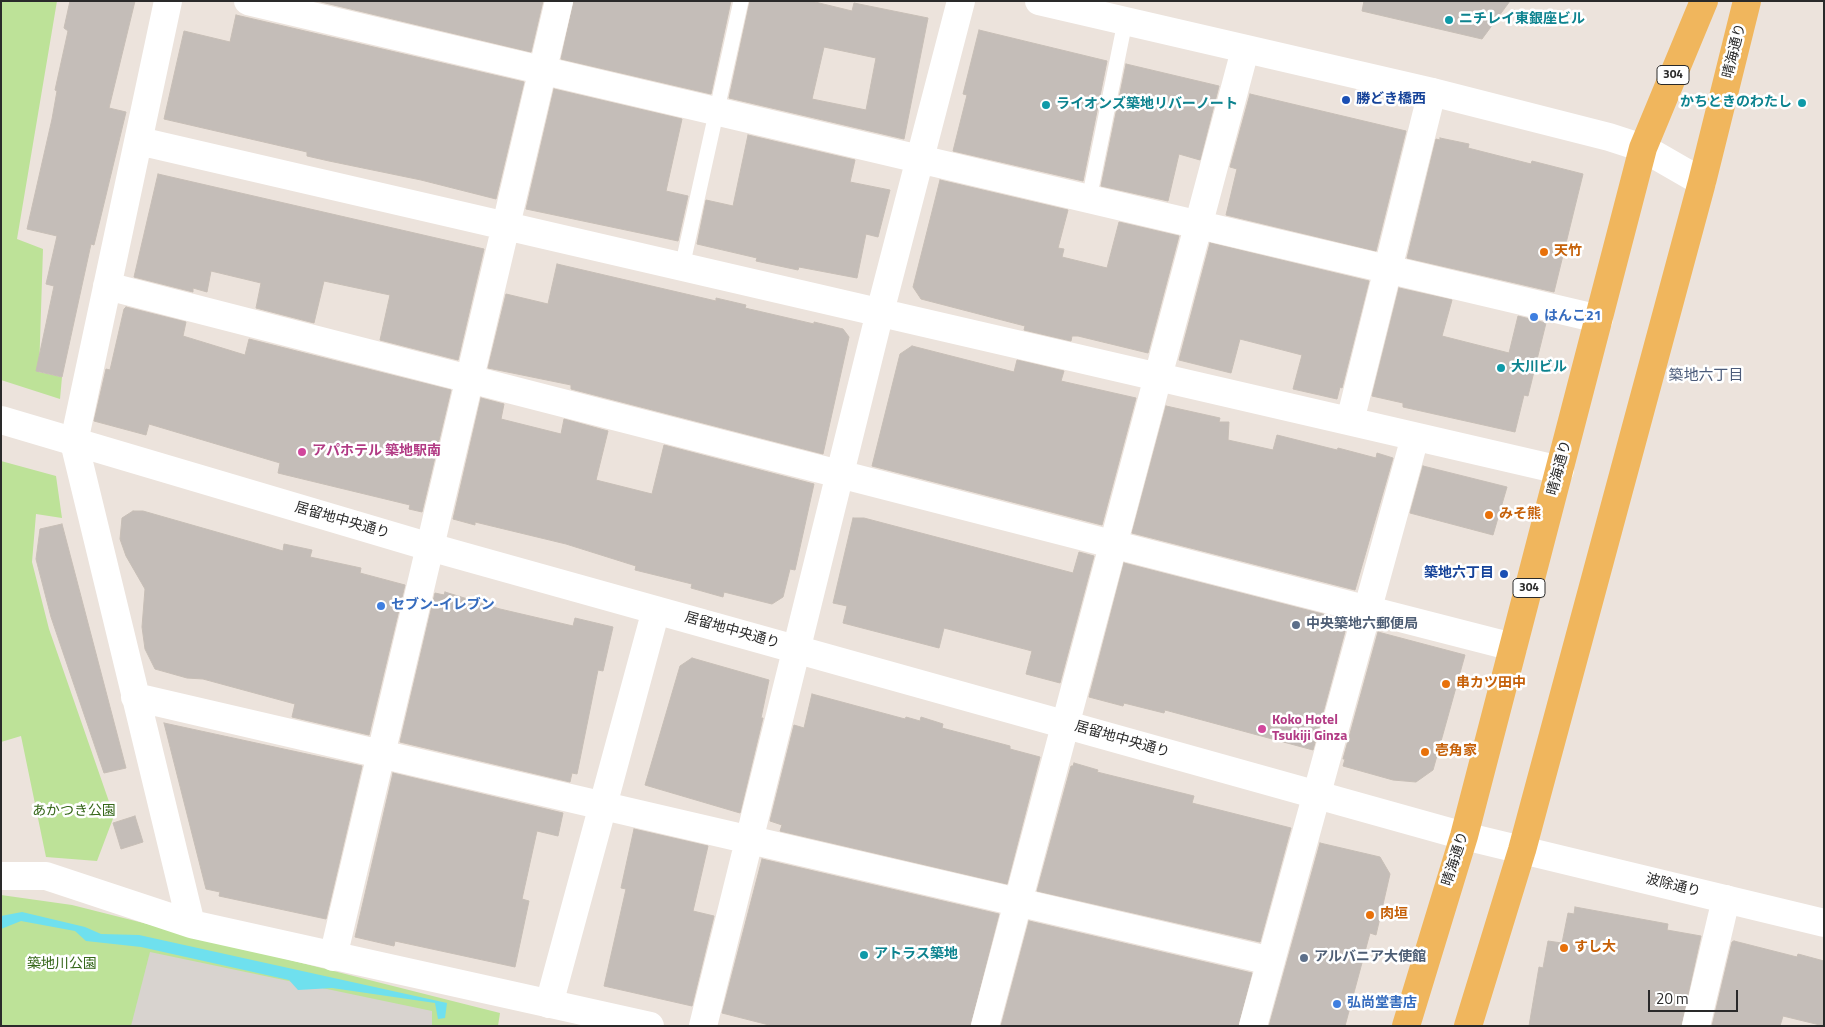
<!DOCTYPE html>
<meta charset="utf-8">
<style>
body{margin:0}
#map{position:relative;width:1825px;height:1027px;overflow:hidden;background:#ece3dc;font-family:"Titillium Web",sans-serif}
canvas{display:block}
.frame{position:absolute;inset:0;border:2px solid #2a2a2a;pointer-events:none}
.scale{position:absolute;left:1648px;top:990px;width:90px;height:22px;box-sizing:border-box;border:2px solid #2a2a2a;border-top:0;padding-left:6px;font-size:15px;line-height:18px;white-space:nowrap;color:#2a2a2a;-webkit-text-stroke:4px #fff;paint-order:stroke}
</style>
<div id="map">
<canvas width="1825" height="1027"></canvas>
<div class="frame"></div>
<div class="scale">20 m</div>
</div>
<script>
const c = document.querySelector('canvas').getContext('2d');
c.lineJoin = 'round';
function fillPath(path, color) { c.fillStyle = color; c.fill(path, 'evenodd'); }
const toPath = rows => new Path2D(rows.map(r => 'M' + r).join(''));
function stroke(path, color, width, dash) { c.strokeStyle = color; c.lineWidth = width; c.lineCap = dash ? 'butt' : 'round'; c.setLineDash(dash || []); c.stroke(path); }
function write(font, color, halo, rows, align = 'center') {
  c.font = font + ' "Titillium Web","Noto Sans JP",sans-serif'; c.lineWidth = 5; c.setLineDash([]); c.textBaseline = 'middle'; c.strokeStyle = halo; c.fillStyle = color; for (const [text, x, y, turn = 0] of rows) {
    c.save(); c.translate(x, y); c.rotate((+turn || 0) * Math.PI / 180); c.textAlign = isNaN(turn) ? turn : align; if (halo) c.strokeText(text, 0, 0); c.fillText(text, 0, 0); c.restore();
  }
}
const green = toPath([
 [1,1,57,1,17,239,43,249,39,372,62,377,60,399,1,380],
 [1,461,56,476,62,518,36,514,32,562,49,629,114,816,97,861,46,857,21,736,1,742],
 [1,895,72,905,500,1013,498,1026,1,1026]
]);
const plaza = toPath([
 [150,952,432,1011,432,1026,131,1026]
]);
const water = toPath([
 [22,912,85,927,101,934,139,935,447,1003,445,1018,438,1019,435,1003,332,988,298,990,289,980,141,947,86,941,75,931,21,921,1,929,1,916]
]);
const building = toPath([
 [70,1,135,1,109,108,126,112,94,245,91,244,62,377,36,371,54,286,46,284,57,236,27,229,52,119,57,91,55,90,68,31,64,28,70,1],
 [317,1,543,1,531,52,317,1],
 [574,1,731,1,711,94,561,59,574,1],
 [750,1,811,1,852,11,854,3,928,18,904,139,729,98,750,1],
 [824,47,876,58,866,110,812,99,824,47],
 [1364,1,1510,1,1482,39,1362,11,1364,1],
 [236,15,524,82,496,199,421,180,329,161,307,156,307,152,164,119,184,31,230,42,236,15],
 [979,30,1107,61,1083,181,953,151,967,95,963,94,979,30],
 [1126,64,1219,86,1200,160,1179,154,1168,201,1101,186,1126,64],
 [554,89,682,119,666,191,688,196,678,241,526,209,554,89],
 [1250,94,1406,131,1376,251,1226,215,1237,169,1230,167,1250,94],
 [748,135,855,160,850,182,890,190,878,237,866,234,857,278,799,267,798,270,756,261,757,258,697,244,706,200,733,206,748,135],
 [1440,138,1469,144,1468,148,1531,164,1532,161,1583,174,1554,292,1407,258,1436,139,1440,140,1440,138],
 [158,174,484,249,458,360,380,340,390,295,324,281,314,323,256,308,261,283,211,271,207,292,193,288,193,292,134,277,158,174],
 [940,180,1068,210,1058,248,1064,249,1062,257,1107,268,1119,222,1179,236,1148,353,1078,336,1072,336,1071,341,1024,330,1025,326,921,299,913,287,940,180],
 [1210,243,1369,281,1342,388,1340,387,1337,399,1293,389,1302,355,1240,339,1231,373,1179,360,1210,243],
 [557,264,716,301,716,298,746,305,745,308,814,324,814,322,843,329,849,337,823,454,571,389,571,385,488,368,506,294,548,304,557,264],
 [1399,288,1452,300,1442,336,1509,353,1518,316,1546,323,1528,396,1524,395,1515,432,1403,407,1403,403,1372,396,1399,288],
 [126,307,186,322,183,336,245,355,249,339,451,390,422,512,409,509,410,505,278,473,280,463,149,424,146,435,94,421,106,369,110,370,124,309,126,307],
 [912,346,1014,372,1017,360,1064,371,1061,381,1136,398,1102,525,872,466,900,354,912,346],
 [481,398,504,404,501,419,561,434,564,419,608,431,596,480,652,494,664,445,814,484,795,570,790,569,783,597,772,604,724,592,723,597,691,588,692,584,635,570,636,566,566,544,475,522,475,525,453,519,481,398],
 [1166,406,1220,418,1219,422,1229,422,1228,440,1273,450,1277,435,1337,450,1338,448,1376,458,1377,453,1393,458,1355,590,1132,533,1166,406],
 [1423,466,1507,487,1493,535,1410,513,1423,466],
 [133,511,143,511,283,551,284,544,312,550,310,557,361,568,360,573,405,585,369,735,292,717,295,704,203,679,187,678,155,669,145,649,142,627,145,589,126,556,120,539,122,518,133,511],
 [853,518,864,518,1073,573,1079,552,1094,556,1060,683,1026,674,1032,651,944,628,939,648,843,623,847,606,833,603,853,518],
 [62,524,126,768,104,773,51,617,36,559,40,529,62,524],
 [1124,563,1346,620,1347,624,1313,750,1165,710,1164,713,1124,703,1123,706,1089,697,1124,563],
 [445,592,500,609,573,626,575,618,613,627,603,671,598,670,577,774,572,773,570,782,400,742,435,593,444,595,445,592],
 [1378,632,1465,655,1433,770,1416,782,1393,780,1343,766,1345,759,1343,759,1378,632],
 [692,658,769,680,761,718,763,718,740,813,645,785,680,666,692,658],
 [812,694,905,719,906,717,920,721,921,717,943,724,942,728,1010,746,1010,749,1040,757,1007,884,780,831,782,825,770,821,794,725,804,728,812,694],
 [164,723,362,766,326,919,219,896,220,892,206,889,164,723],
 [1074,763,1098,770,1097,772,1194,796,1192,803,1291,828,1260,942,1037,891,1071,766,1073,766,1074,763],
 [393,773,563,813,558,836,537,831,522,899,529,901,515,967,395,941,394,946,355,937,393,773],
 [135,816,143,842,121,849,113,823,135,816],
 [634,829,708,846,693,911,714,916,692,1006,604,986,626,889,621,888,634,829],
 [1320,843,1380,857,1390,874,1376,935,1370,933,1345,1026,1269,1026,1320,843],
 [762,859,999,914,970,1026,773,1026,722,1013,762,859],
 [1575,907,1668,924,1667,930,1701,936,1681,1026,1529,1026,1539,967,1543,968,1548,941,1562,943,1568,913,1574,914,1575,907],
 [1029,921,1252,973,1238,1026,1001,1026,1029,921],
 [1734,941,1797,957,1798,954,1824,961,1824,1026,1783,1016,1780,1026,1712,1026,1732,942,1734,941]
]);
const service = toPath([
 [1089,199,1125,22],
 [682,267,741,1]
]);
const minor = toPath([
 [168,1,74,442,191,924],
 [248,1,1599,319],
 [139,141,1560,470],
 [107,286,1513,647],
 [1350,421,1432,92],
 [135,697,1271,961],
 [1,876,46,876,191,924,650,1026],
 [333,957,559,1],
 [703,1026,880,312,961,1],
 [985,1026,1245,50],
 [1253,1026,1415,437],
 [1696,1026,1726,899]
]);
const tertiary = toPath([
 [1039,1,1432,92,1609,137,1643,148,1702,182],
 [1,420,430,547,1464,836,1824,923],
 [549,1004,656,610]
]);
const primary = toPath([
 [1406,1026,1464,836,1643,148,1704,1],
 [1468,1026,1522,850,1702,182,1747,1]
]);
const markers = [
 [1449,20,5,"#0f9aa8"],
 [1346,100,5,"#1a4fb4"],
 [1802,103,5,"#0f9aa8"],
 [1046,105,5,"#0f9aa8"],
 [1544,252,5,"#e8710a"],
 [1534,317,5,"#3f7fe0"],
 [1501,368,5,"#0f9aa8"],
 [302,452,5,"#d1479c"],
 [1489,515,5,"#e8710a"],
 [1504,574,5,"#1a4fb4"],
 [381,606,5,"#3f7fe0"],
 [1296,625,5,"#5c6f8a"],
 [1446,684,5,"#e8710a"],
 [1262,729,5,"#d1479c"],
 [1425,752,5,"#e8710a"],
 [1370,915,5,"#e8710a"],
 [1564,948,5,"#e8710a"],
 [864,955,5,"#0f9aa8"],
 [1304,958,5,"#5c6f8a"],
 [1337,1004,5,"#3f7fe0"]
];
const shields = [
 [1673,75,32],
 [1529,588,32]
];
const shieldNames = [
 ["304",1673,75],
 ["304",1529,588]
];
const cultureNames = [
 ["ニチレイ東銀座ビル",1459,20],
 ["かちときのわたし",1792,103,"right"],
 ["ライオンズ築地リバーノート",1056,105],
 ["大川ビル",1511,368],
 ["アトラス築地",874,955]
];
const streetNames = [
 ["晴海通り",1735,51,-76],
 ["晴海通り",1560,468,-75],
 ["居留地中央通り",342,521,16],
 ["居留地中央通り",732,631,16],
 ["居留地中央通り",1122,740,16],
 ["晴海通り",1456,859,-72],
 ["波除通り",1673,886,14]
];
const transitNames = [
 ["勝どき橋西",1356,100],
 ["築地六丁目",1494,574,"right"]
];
const foodNames = [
 ["天竹",1554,252],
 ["みそ熊",1499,515],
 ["串カツ田中",1456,684],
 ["壱角家",1435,752],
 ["肉垣",1380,915],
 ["すし大",1574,948]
];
const shopNames = [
 ["はんこ21",1544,317],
 ["セブン-イレブン",391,606],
 ["弘尚堂書店",1347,1004]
];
const hotelNames = [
 ["アパホテル 築地駅南",312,452],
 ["Koko Hotel",1272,721],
 ["Tsukiji Ginza",1272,737]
];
const serviceNames = [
 ["中央築地六郵便局",1306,625],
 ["アルバニア大使館",1314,958]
];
const parkNames = [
 ["あかつき公園",74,812],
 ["築地川公園",62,965]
];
const neighbourhoodNames = [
 ["築地六丁目",1706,376]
];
fillPath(green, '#bde298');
fillPath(plaza, '#d8d3cf');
fillPath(water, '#6fe0ee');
fillPath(building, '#c4bdb8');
stroke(building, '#c7beb6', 1);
stroke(service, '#fff', 15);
stroke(minor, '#fff', 28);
stroke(tertiary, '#fff', 28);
stroke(primary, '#f0b65d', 28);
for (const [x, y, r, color] of markers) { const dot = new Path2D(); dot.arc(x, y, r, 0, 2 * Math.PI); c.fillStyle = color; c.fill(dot); stroke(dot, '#fff', 2); }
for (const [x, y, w] of shields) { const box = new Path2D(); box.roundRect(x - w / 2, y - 9.5, w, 19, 4); c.fillStyle = '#fff'; c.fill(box); stroke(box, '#2a2a2a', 1); }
write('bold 12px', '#2a2a2a', null, shieldNames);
write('bold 14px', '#0d838f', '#fff', cultureNames, 'left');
write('14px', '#2a2a2a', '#fff', streetNames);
write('bold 14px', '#164399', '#fff', transitNames, 'left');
write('bold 14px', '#c56008', '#fff', foodNames, 'left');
write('bold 14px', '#366cbe', '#fff', shopNames, 'left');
write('bold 14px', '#b23c85', '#fff', hotelNames, 'left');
write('bold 14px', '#4e5e75', '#fff', serviceNames, 'left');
write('14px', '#36671a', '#fff', parkNames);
write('15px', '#4b5b7a', '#fff', neighbourhoodNames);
</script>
